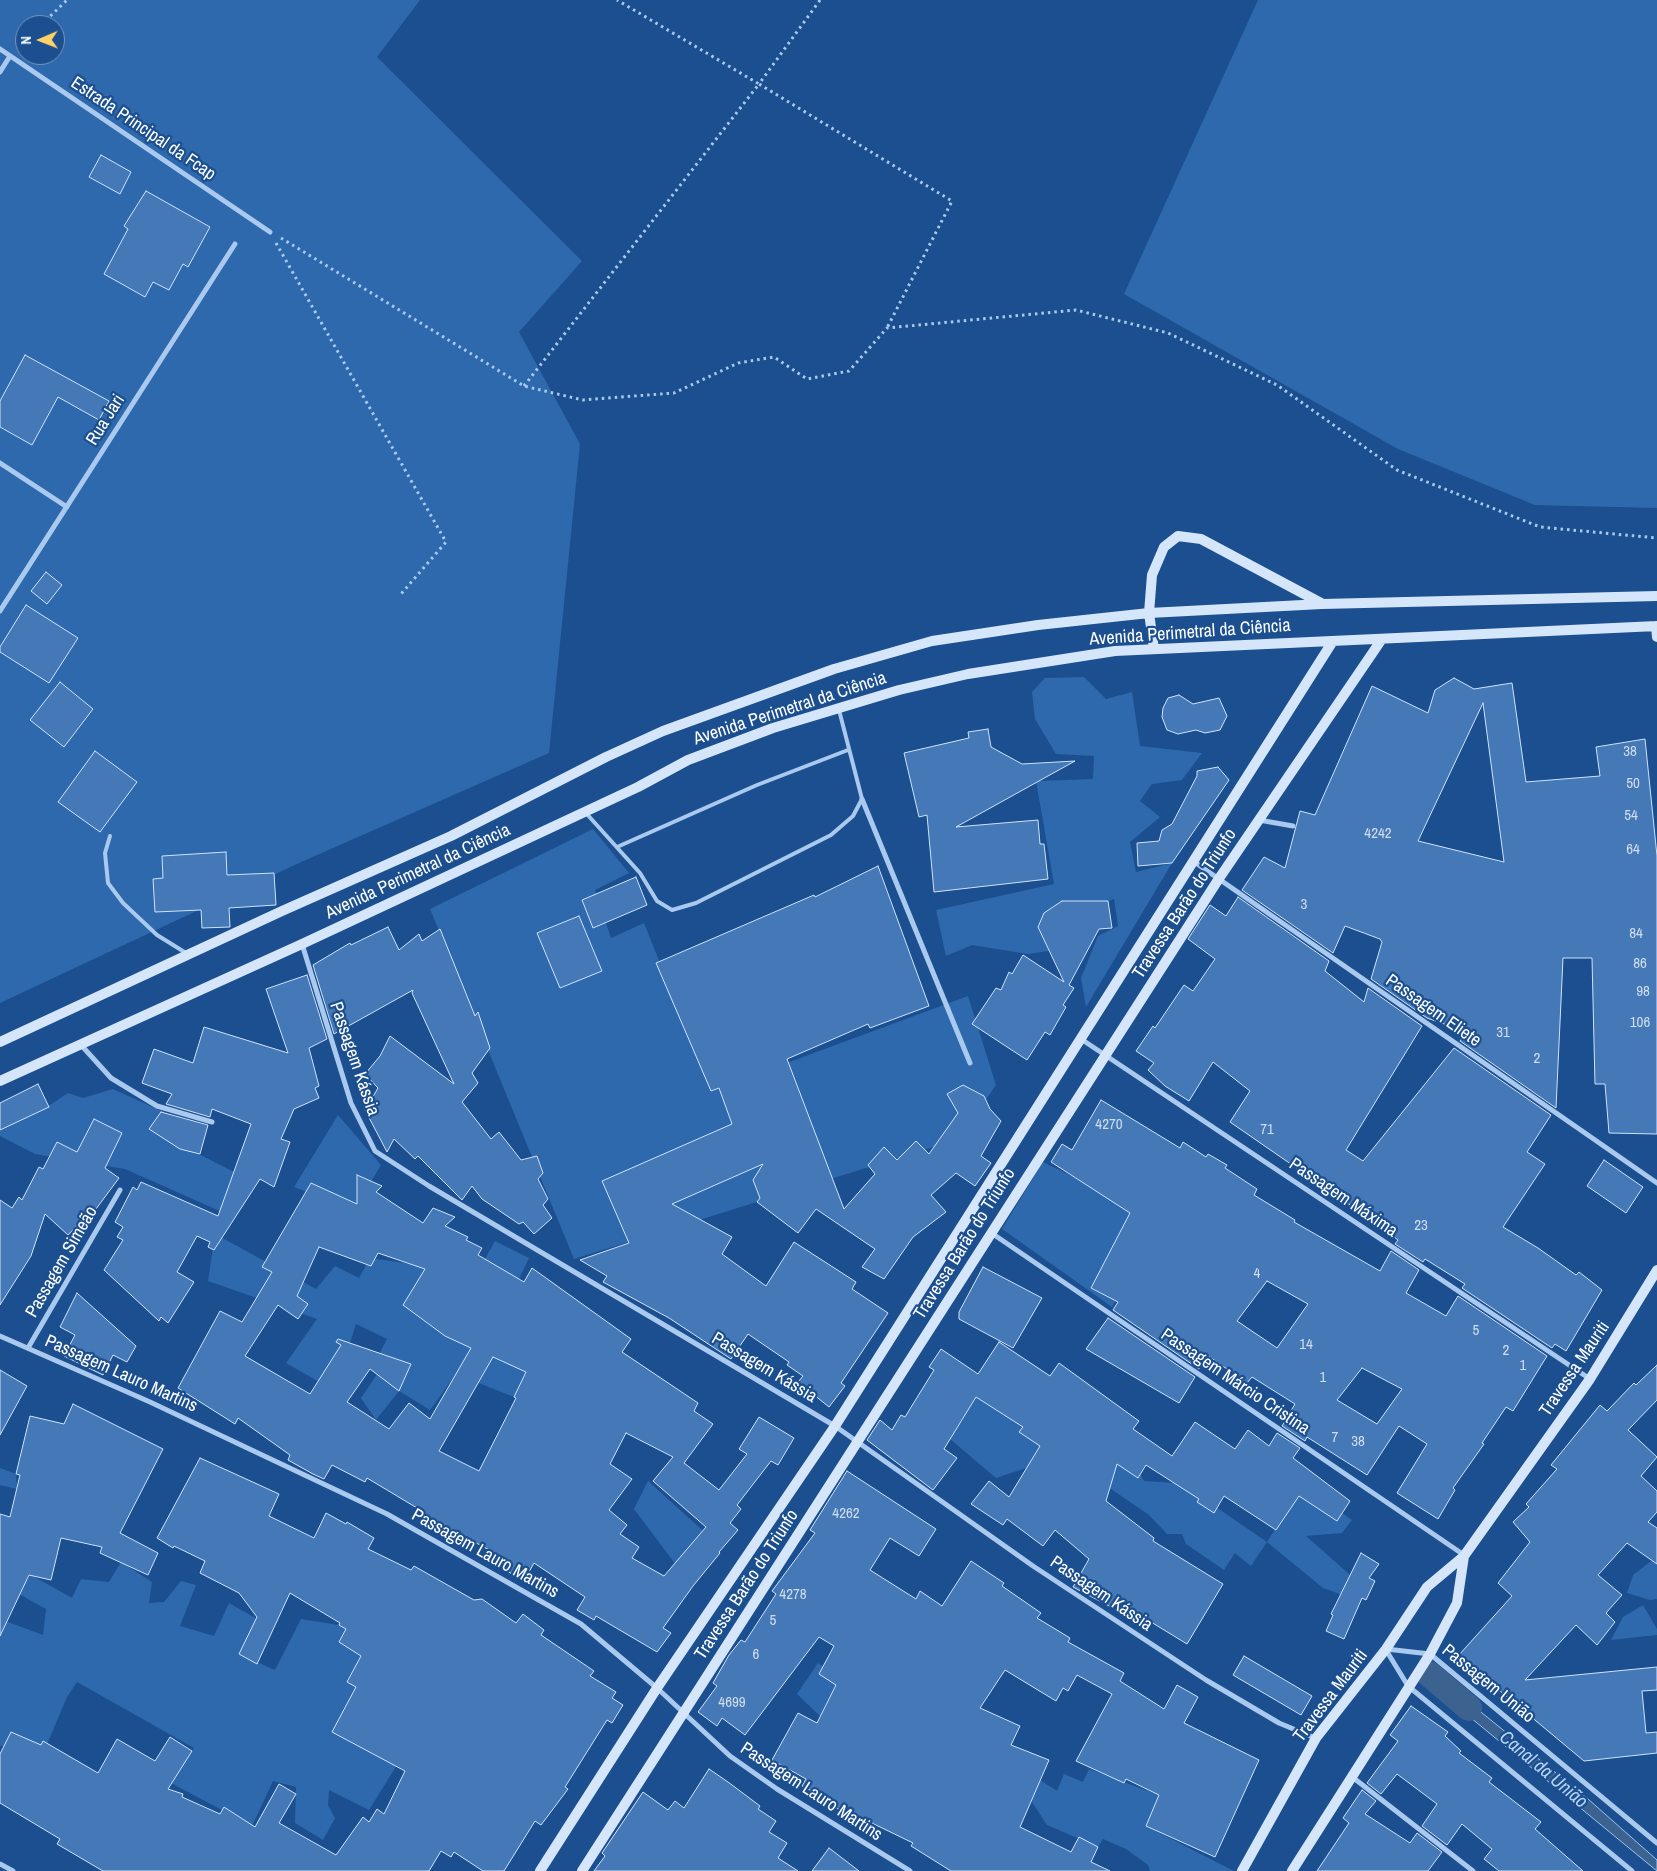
<!DOCTYPE html>
<meta charset="utf-8">
<style>
body{margin:0}
#map{position:relative;width:1657px;height:1871px;overflow:hidden;background:#1b4f8f;font-family:"Archivo Narrow",sans-serif}
canvas{display:block}
.north{position:absolute;left:15px;top:15px;width:50px;height:50px;box-sizing:border-box;background:#1b4f8f;border:1px solid #7695bc;border-radius:50%;rotate:269deg;font-size:14px;font-weight:700;line-height:20px;text-align:center;color:#fff}
.north::after{content:'';display:block;margin:auto;width:18px;height:22px;background:#ffd166;clip-path:polygon(50% 0,100% 100%,50% 72%,0 100%)}
</style>
<div id="map">
<canvas width="1657" height="1871"></canvas>
<div class="north">N</div>
</div>
<script>
const c = document.querySelector('canvas').getContext('2d');
c.lineJoin = 'round';
function fillPath(path, color) { c.fillStyle = color; c.fill(path, 'evenodd'); }
const toPath = rows => new Path2D(rows.map(r => 'M' + r).join(''));
function stroke(path, color, width, dash) { c.strokeStyle = color; c.lineWidth = width; c.lineCap = dash ? 'butt' : 'round'; c.setLineDash(dash || []); c.stroke(path); }
function write(font, color, halo, rows, align = 'center') {
  c.font = font + ' "Archivo Narrow",sans-serif'; c.lineWidth = 4.5; c.setLineDash([]); c.textBaseline = 'middle'; c.strokeStyle = halo; c.fillStyle = color; for (const [text, x, y, turn = 0] of rows) {
    c.save(); c.translate(x, y); c.rotate((+turn || 0) * Math.PI / 180); c.textAlign = isNaN(turn) ? turn : align; if (halo) c.strokeText(text, 0, 0); c.fillText(text, 0, 0); c.restore();
  }
}
const green = toPath([
 [0,0,420,0,377,57,582,261,519,332,580,444,549,753,299,863,0,1003],
 [25,25,55,25,55,55,25,55],
 [1258,0,1657,0,1657,508,1535,505,1398,449,1124,294],
 [1084,677,1106,699,1132,692,1140,746,1202,753,1182,780,1152,784,1140,801,1160,817,1130,842,1136,872,1172,863,1086,1007,1081,978,1098,936,1118,926,1114,899,1108,901,1062,901,1044,913,1055,950,1028,954,972,945,946,956,936,910,1054,884,1036,781,1093,779,1094,756,1056,754,1035,719,1032,692,1045,678],
 [593,829,629,873,595,890,611,938,644,923,711,1091,968,996,996,1085,959,1139,574,1259,430,909],
 [113,1089,183,1121,173,1141,236,1173,231,1216,125,1169,35,1154,0,1136,0,1128,44,1109,68,1093,83,1098],
 [338,1115,381,1165,354,1210,294,1187],
 [1043,1162,1160,1219,1112,1307,1002,1229],
 [215,1234,316,1289,335,1266,359,1278,370,1258,412,1264,435,1253,403,1305,443,1335,495,1241,529,1258,519,1279,505,1271,483,1353,504,1362,530,1363,514,1397,456,1374,430,1410,399,1391,376,1420,361,1398,384,1364,376,1360,387,1339,356,1324,335,1391,286,1363,317,1319,208,1281],
 [956,1385,1006,1416,1045,1413,1041,1463,996,1478,950,1439,965,1416,949,1406],
 [1130,1455,1144,1481,1221,1486,1213,1505,1267,1542,1309,1475,1325,1501,1352,1520,1342,1533,1306,1536,1365,1588,1351,1598,1323,1588,1267,1542,1251,1566,1235,1553,1224,1570,1186,1544,1182,1534,1167,1534,1149,1515,1092,1476],
 [0,1468,16,1474,17,1489,0,1485],
 [648,1481,711,1538,685,1577,634,1509],
 [1651,1561,1657,1562,1657,1599,1650,1600,1627,1593,1633,1575],
 [121,1562,152,1582,149,1603,164,1602,181,1581,196,1585,180,1626,214,1636,229,1603,257,1619,239,1654,275,1670,301,1619,339,1625,374,1646,400,1760,369,1810,329,1790,328,1805,335,1818,323,1840,295,1823,296,1787,273,1781,252,1826,171,1783,194,1748,77,1682,67,1697,45,1749,0,1746,0,1619,43,1635,46,1609,17,1593,31,1575,72,1598,81,1579,109,1582],
 [1643,1605,1657,1629,1657,1635,1611,1640,1623,1617],
 [818,1663,838,1677,846,1704,830,1696,820,1716,797,1694],
 [1089,1769,1159,1795,1146,1826,1234,1871,1150,1871,1148,1865,1126,1849,1103,1839,1098,1847,1047,1825,1028,1796,1037,1778,1057,1791,1064,1774,1083,1782]
]);
const water = toPath([
 [1444,1682,1588,1799,1657,1860,1657,1871,1437,1690,1444,1682]
]);
const canal = toPath([
 [1429,1674,1469,1708]
]);
const building = toPath([
 [101,155,131,172,120,194,89,177,101,155],
 [146,191,210,227,188,267,183,264,169,290,153,282,145,297,104,274,128,229,124,226,146,191],
 [25,355,109,401,99,420,58,397,32,445,0,427,0,401,25,355],
 [46,572,62,585,47,604,31,591,46,572],
 [26,605,78,638,49,683,0,652,0,647,26,605],
 [1454,678,1474,689,1512,683,1526,782,1600,776,1596,747,1645,739,1657,856,1657,1134,1609,1133,1605,1084,1595,1084,1592,958,1563,958,1556,1108,1460,1041,1467,1032,1427,1018,1371,979,1382,942,1380,939,1345,926,1333,953,1242,890,1264,857,1285,868,1300,811,1315,815,1372,686,1428,713,1435,690,1454,678],
 [1483,703,1504,862,1418,841,1483,703],
 [60,682,93,709,64,747,30,720,60,682],
 [1179,695,1193,704,1219,698,1227,716,1220,730,1205,733,1196,730,1178,734,1167,730,1162,717,1163,708,1168,698,1179,695],
 [988,729,991,747,1022,764,1075,761,956,827,1038,820,1040,844,1044,844,1048,879,934,892,927,815,919,817,904,753,969,738,968,732,988,729],
 [95,751,137,782,100,832,58,802,95,751],
 [1218,767,1229,780,1172,863,1138,866,1137,843,1159,841,1162,830,1172,824,1197,776,1197,771,1218,767],
 [226,852,227,875,274,873,276,905,229,908,230,927,202,928,201,910,155,912,153,879,163,878,162,856,226,852],
 [878,866,929,1006,870,1028,868,1024,787,1059,844,1209,875,1174,868,1165,884,1147,897,1160,916,1141,929,1154,958,1113,947,1094,963,1085,984,1096,990,1109,1001,1121,981,1156,991,1163,975,1186,956,1173,931,1195,946,1212,913,1237,884,1279,862,1267,875,1249,816,1209,798,1233,757,1202,760,1198,753,1180,763,1164,672,1204,732,1237,722,1254,766,1286,794,1242,856,1282,852,1289,888,1313,841,1383,845,1386,829,1407,798,1382,803,1376,787,1365,789,1362,748,1334,731,1359,669,1318,603,1282,607,1276,580,1260,629,1243,602,1181,732,1124,719,1088,711,1091,656,963,814,895,815,897,878,866],
 [636,877,647,905,593,928,582,900,636,877],
 [1238,897,1329,961,1325,971,1364,1002,1368,988,1422,1026,1346,1150,1363,1161,1454,1048,1551,1115,1527,1152,1545,1164,1503,1227,1538,1248,1576,1275,1579,1272,1602,1290,1566,1351,1555,1344,1552,1348,1462,1288,1465,1284,1425,1259,1423,1262,1395,1244,1398,1240,1379,1225,1230,1122,1250,1091,1213,1062,1189,1101,1165,1086,1148,1070,1154,1063,1136,1051,1153,1026,1155,1028,1184,985,1193,991,1215,959,1188,939,1210,905,1226,916,1238,897],
 [1062,901,1108,901,1112,928,1099,929,1069,985,1074,988,1063,1005,1066,1007,1050,1035,1045,1032,1027,1060,972,1024,996,988,1001,990,1009,972,1012,974,1023,955,1064,982,1038,927,1044,913,1062,901],
 [579,916,602,971,560,988,537,933,579,916],
 [388,927,399,950,419,934,422,941,440,929,475,1016,478,1012,490,1048,472,1073,478,1083,462,1102,491,1139,499,1132,521,1160,537,1156,543,1173,538,1179,548,1199,543,1205,552,1218,534,1234,523,1222,519,1224,482,1199,472,1186,462,1200,418,1156,415,1159,394,1139,387,1152,365,1110,378,1088,365,1074,380,1056,390,1036,454,1084,412,993,413,990,334,1034,313,965,350,943,351,945,388,927],
 [307,975,327,1039,309,1048,319,1086,315,1088,319,1098,294,1109,281,1139,290,1142,274,1187,260,1179,214,1250,208,1247,210,1242,197,1236,177,1272,194,1282,168,1323,161,1317,159,1321,104,1270,123,1240,117,1237,123,1227,115,1222,133,1187,137,1190,141,1182,218,1216,251,1124,212,1109,210,1117,166,1104,172,1094,142,1083,154,1049,193,1063,204,1027,288,1053,266,989,307,975],
 [38,1084,49,1107,0,1130,0,1103,38,1084],
 [1101,1100,1180,1148,1183,1142,1206,1157,1208,1154,1227,1165,1225,1168,1257,1189,1254,1195,1295,1220,1294,1222,1380,1271,1391,1251,1419,1270,1406,1293,1446,1316,1458,1296,1547,1356,1513,1411,1506,1407,1482,1443,1484,1444,1453,1488,1455,1490,1438,1519,1397,1493,1427,1444,1399,1426,1367,1475,1307,1437,1305,1441,1282,1426,1295,1404,1252,1377,1247,1383,1207,1355,1199,1369,1113,1310,1118,1302,1091,1288,1130,1213,1051,1162,1062,1144,1072,1150,1101,1100],
 [1267,1281,1308,1304,1277,1348,1237,1321,1267,1281],
 [1362,1368,1402,1389,1377,1424,1337,1400,1362,1368],
 [161,1112,208,1125,200,1154,180,1149,149,1129,161,1112],
 [94,1119,122,1133,105,1168,119,1178,96,1209,94,1208,68,1235,45,1214,31,1256,0,1305,0,1200,12,1208,19,1197,22,1200,39,1167,43,1169,57,1142,77,1152,94,1119],
 [1604,1160,1643,1187,1626,1213,1587,1186,1604,1160],
 [357,1175,382,1186,376,1192,423,1223,433,1208,455,1217,445,1226,468,1237,466,1240,482,1248,478,1255,524,1282,532,1268,631,1339,622,1352,698,1403,694,1411,713,1424,684,1463,719,1490,747,1454,739,1449,759,1417,794,1438,778,1465,771,1461,737,1505,741,1509,730,1523,738,1530,719,1552,720,1553,693,1586,663,1628,671,1633,657,1652,596,1616,594,1620,577,1610,585,1597,534,1563,524,1581,507,1571,512,1562,416,1511,417,1508,367,1478,365,1482,332,1465,324,1479,313,1474,288,1460,290,1455,238,1418,235,1424,178,1388,220,1311,242,1322,272,1272,262,1267,311,1183,357,1204,357,1175],
 [319,1247,371,1266,378,1253,425,1269,403,1305,445,1336,471,1348,430,1419,409,1403,389,1429,347,1402,370,1369,399,1391,411,1364,338,1339,336,1342,341,1345,310,1394,245,1356,278,1305,298,1319,308,1304,297,1296,319,1247],
 [493,1357,526,1372,514,1397,516,1398,479,1471,439,1451,493,1357],
 [626,1433,673,1457,653,1481,706,1527,664,1576,632,1558,639,1547,620,1534,627,1525,609,1510,632,1479,610,1464,626,1433],
 [983,1267,1042,1298,1013,1348,959,1319,959,1312,983,1267],
 [77,1293,136,1346,127,1362,113,1355,103,1375,64,1356,75,1335,60,1327,77,1293],
 [1108,1318,1195,1377,1179,1403,1086,1349,1108,1318],
 [999,1342,1050,1376,1059,1363,1139,1421,1133,1429,1172,1456,1195,1422,1235,1449,1248,1430,1269,1446,1277,1433,1300,1448,1293,1458,1350,1501,1337,1521,1299,1496,1276,1530,1224,1496,1214,1513,1197,1502,1199,1499,1146,1465,1138,1478,1117,1464,1106,1501,1154,1538,1153,1541,1223,1584,1187,1644,1115,1600,1111,1607,1073,1587,1089,1559,1055,1530,1043,1546,1007,1519,1003,1525,971,1504,989,1481,1009,1497,1040,1446,1019,1432,1023,1427,976,1397,944,1449,957,1458,933,1490,867,1440,880,1420,892,1430,901,1415,905,1417,934,1370,929,1367,941,1349,978,1374,999,1342],
 [1657,1365,1657,1400,1628,1430,1657,1457,1641,1476,1657,1491,1657,1512,1648,1522,1657,1528,1657,1564,1627,1543,1598,1575,1622,1595,1606,1613,1615,1622,1597,1645,1576,1625,1525,1680,1657,1667,1657,1690,1642,1691,1646,1733,1657,1732,1657,1753,1584,1761,1458,1656,1512,1596,1498,1583,1530,1542,1513,1522,1529,1507,1526,1504,1557,1469,1551,1465,1600,1405,1607,1411,1634,1383,1636,1385,1657,1365],
 [0,1370,27,1386,0,1435,0,1370],
 [73,1404,163,1449,120,1533,158,1553,148,1575,100,1553,102,1547,61,1538,51,1580,29,1575,0,1636,0,1514,10,1517,20,1475,16,1474,30,1416,64,1424,73,1404],
 [200,1458,279,1494,269,1516,314,1538,326,1513,346,1524,347,1522,374,1538,368,1549,411,1570,414,1566,474,1600,482,1599,516,1623,523,1614,544,1630,541,1635,594,1671,590,1676,616,1692,612,1698,623,1705,612,1723,607,1720,565,1787,568,1789,541,1825,535,1821,504,1871,483,1871,454,1852,451,1857,441,1851,429,1871,103,1871,57,1844,60,1839,0,1803,0,1754,11,1732,41,1745,43,1741,98,1773,117,1739,155,1761,170,1737,192,1751,168,1789,183,1794,182,1797,220,1814,224,1807,255,1827,279,1784,296,1794,279,1823,336,1855,363,1817,369,1822,377,1809,384,1814,405,1771,332,1732,356,1687,347,1682,361,1656,339,1642,346,1629,339,1625,340,1623,290,1593,257,1664,239,1654,257,1617,239,1593,200,1573,205,1561,174,1546,173,1548,157,1538,200,1458],
 [847,1471,936,1529,919,1556,890,1538,870,1570,916,1599,920,1591,942,1606,971,1561,1004,1583,1002,1586,1041,1613,1037,1618,1070,1638,1068,1642,1124,1673,1120,1681,1164,1709,1177,1685,1198,1697,1184,1723,1259,1760,1215,1857,1146,1826,1159,1795,1126,1779,1124,1783,1076,1761,1112,1694,1077,1675,1068,1691,1063,1688,1056,1701,1005,1670,980,1708,1020,1726,1011,1745,1049,1760,1020,1827,1071,1852,1079,1837,1098,1847,1091,1862,1110,1871,951,1871,911,1846,913,1843,841,1808,840,1810,820,1799,820,1795,802,1786,806,1779,772,1760,798,1713,817,1723,836,1685,819,1674,834,1646,819,1637,745,1735,722,1718,717,1726,698,1712,717,1686,713,1683,729,1655,741,1640,745,1642,776,1594,772,1591,815,1533,810,1530,847,1471],
 [1361,1553,1379,1564,1369,1578,1375,1581,1366,1600,1362,1598,1344,1639,1326,1631,1333,1615,1331,1614,1361,1553],
 [1244,1656,1312,1696,1301,1715,1233,1675,1244,1656],
 [1411,1706,1448,1732,1445,1736,1461,1751,1459,1753,1492,1778,1489,1782,1541,1822,1535,1829,1583,1871,1499,1871,1484,1859,1492,1849,1462,1824,1447,1845,1422,1826,1437,1804,1397,1774,1381,1794,1367,1783,1398,1741,1390,1735,1411,1706],
 [709,1769,728,1782,760,1806,758,1809,776,1821,769,1832,787,1843,778,1858,798,1871,594,1871,605,1856,602,1853,643,1792,668,1810,675,1801,684,1808,709,1769],
 [1362,1790,1376,1801,1365,1814,1410,1843,1417,1833,1442,1852,1428,1871,1317,1871,1349,1823,1343,1818,1362,1790],
 [829,1848,859,1871,812,1871,829,1848]
]);
const path = toPath([
 [820,0,759,84,952,201,887,328],
 [41,25,67,0],
 [20,46,25,41],
 [281,238,524,386,583,400,674,393,738,363,774,357,807,379,849,371,887,328,1076,310,1168,333,1277,385,1397,470,1540,527,1657,538],
 [276,243,446,542,401,594],
 [524,386,759,84,617,0]
]);
const lane = toPath([
 [585,812,640,873,657,901,672,910,696,903,831,835,853,816,862,799,839,710],
 [110,836,105,853,108,883,123,903,157,935,186,953],
 [617,847,757,785,848,750]
]);
const street = toPath([
 [0,49,270,232],
 [0,72,10,56],
 [0,463,67,507],
 [0,611,235,244],
 [862,799,970,1063],
 [1259,820,1293,826],
 [1193,861,1657,1183],
 [302,944,351,1103,375,1151,429,1186,835,1426,1033,1566,1206,1680,1279,1723,1315,1738],
 [1081,1039,1590,1379],
 [81,1045,111,1078,157,1106,212,1122],
 [990,1232,1464,1555],
 [0,1336,150,1402,387,1514,581,1624,657,1688,730,1756,777,1789,910,1871],
 [28,1348,120,1190],
 [1386,1649,1430,1654,1657,1843],
 [1386,1650,1408,1686,1632,1871],
 [1351,1776,1473,1871],
 [0,1864,13,1871]
]);
const secondary = toPath([
 [1656,626,1657,637],
 [1154,649,1149,613,1152,575,1164,547,1178,536,1201,539,1321,603],
 [0,1042,282,911,451,836,606,757,663,731,834,669,932,641,1038,625,1149,613,1322,604,1657,596],
 [0,1081,302,944,638,787,688,760,773,728,899,690,968,674,1115,651,1657,626],
 [540,1871,657,1688,835,1426,1333,641],
 [582,1871,1218,880,1382,639],
 [1242,1871,1316,1738,1386,1649,1427,1587,1464,1556,1590,1379,1657,1270],
 [1292,1871,1430,1654,1457,1603,1464,1556]
]);
const numberNames = [
 ["38",1630,752],
 ["50",1633,784],
 ["54",1631,816],
 ["4242",1378,834],
 ["64",1633,850],
 ["3",1304,905],
 ["84",1636,934],
 ["86",1640,964],
 ["98",1643,992],
 ["106",1640,1023],
 ["31",1503,1033],
 ["2",1537,1059],
 ["4270",1109,1125],
 ["71",1267,1130],
 ["23",1421,1226],
 ["4",1257,1274],
 ["5",1476,1331],
 ["14",1306,1345],
 ["2",1506,1351],
 ["1",1523,1366],
 ["1",1323,1378],
 ["7",1335,1438],
 ["38",1358,1442],
 ["4262",846,1514],
 ["4278",793,1595],
 ["5",773,1621],
 ["6",756,1655],
 ["4699",732,1703]
];
const streetNames = [
 ["Estrada Principal da Fcap",143,129,34],
 ["Rua Jari",106,420,-58],
 ["Avenida Perimetral da Ciência",1190,633,-4],
 ["Avenida Perimetral da Ciência",790,709,-18],
 ["Avenida Perimetral da Ciência",418,872,-25],
 ["Travessa Barão do Triunfo",1185,904,-57],
 ["Passagem Eliete",1433,1011,35],
 ["Passagem Kássia",354,1059,71],
 ["Passagem Máxima",1343,1198,34],
 ["Travessa Barão do Triunfo",965,1244,-58],
 ["Passagem Simeão",62,1262,-60],
 ["Passagem Kássia",764,1368,31],
 ["Travessa Mauriti",1575,1369,-56],
 ["Passagem Lauro Martins",121,1374,24],
 ["Passagem Márcio Cristina",1235,1382,34],
 ["Passagem Lauro Martins",485,1554,29],
 ["Travessa Barão do Triunfo",747,1585,-57],
 ["Passagem Kássia",1101,1594,34],
 ["Passagem União",1488,1684,39],
 ["Travessa Mauriti",1331,1696,-53],
 ["Passagem Lauro Martins",811,1792,33]
];
const waterNames = [
 ["Canal da União",1543,1770,40]
];
fillPath(green, '#2e69ad');
fillPath(water, '#3c6290');
stroke(water, '#9cc4f0', 1);
stroke(canal, '#3c6290', 26);
fillPath(building, '#4478b7');
stroke(building, '#cfe3fa', 1);
stroke(path, '#a9c9ee', 3, [2.5, 4]);
stroke(lane, '#a9c9ee', 4);
stroke(street, '#a9c9ee', 5);
stroke(secondary, '#d6e6fa', 10);
write('15px', '#d0dded', null, numberNames);
write('18px', '#fff', '#1b4f8f', streetNames);
write('italic 19px', '#b5d3f5', '#1b4f8f', waterNames);
</script>
